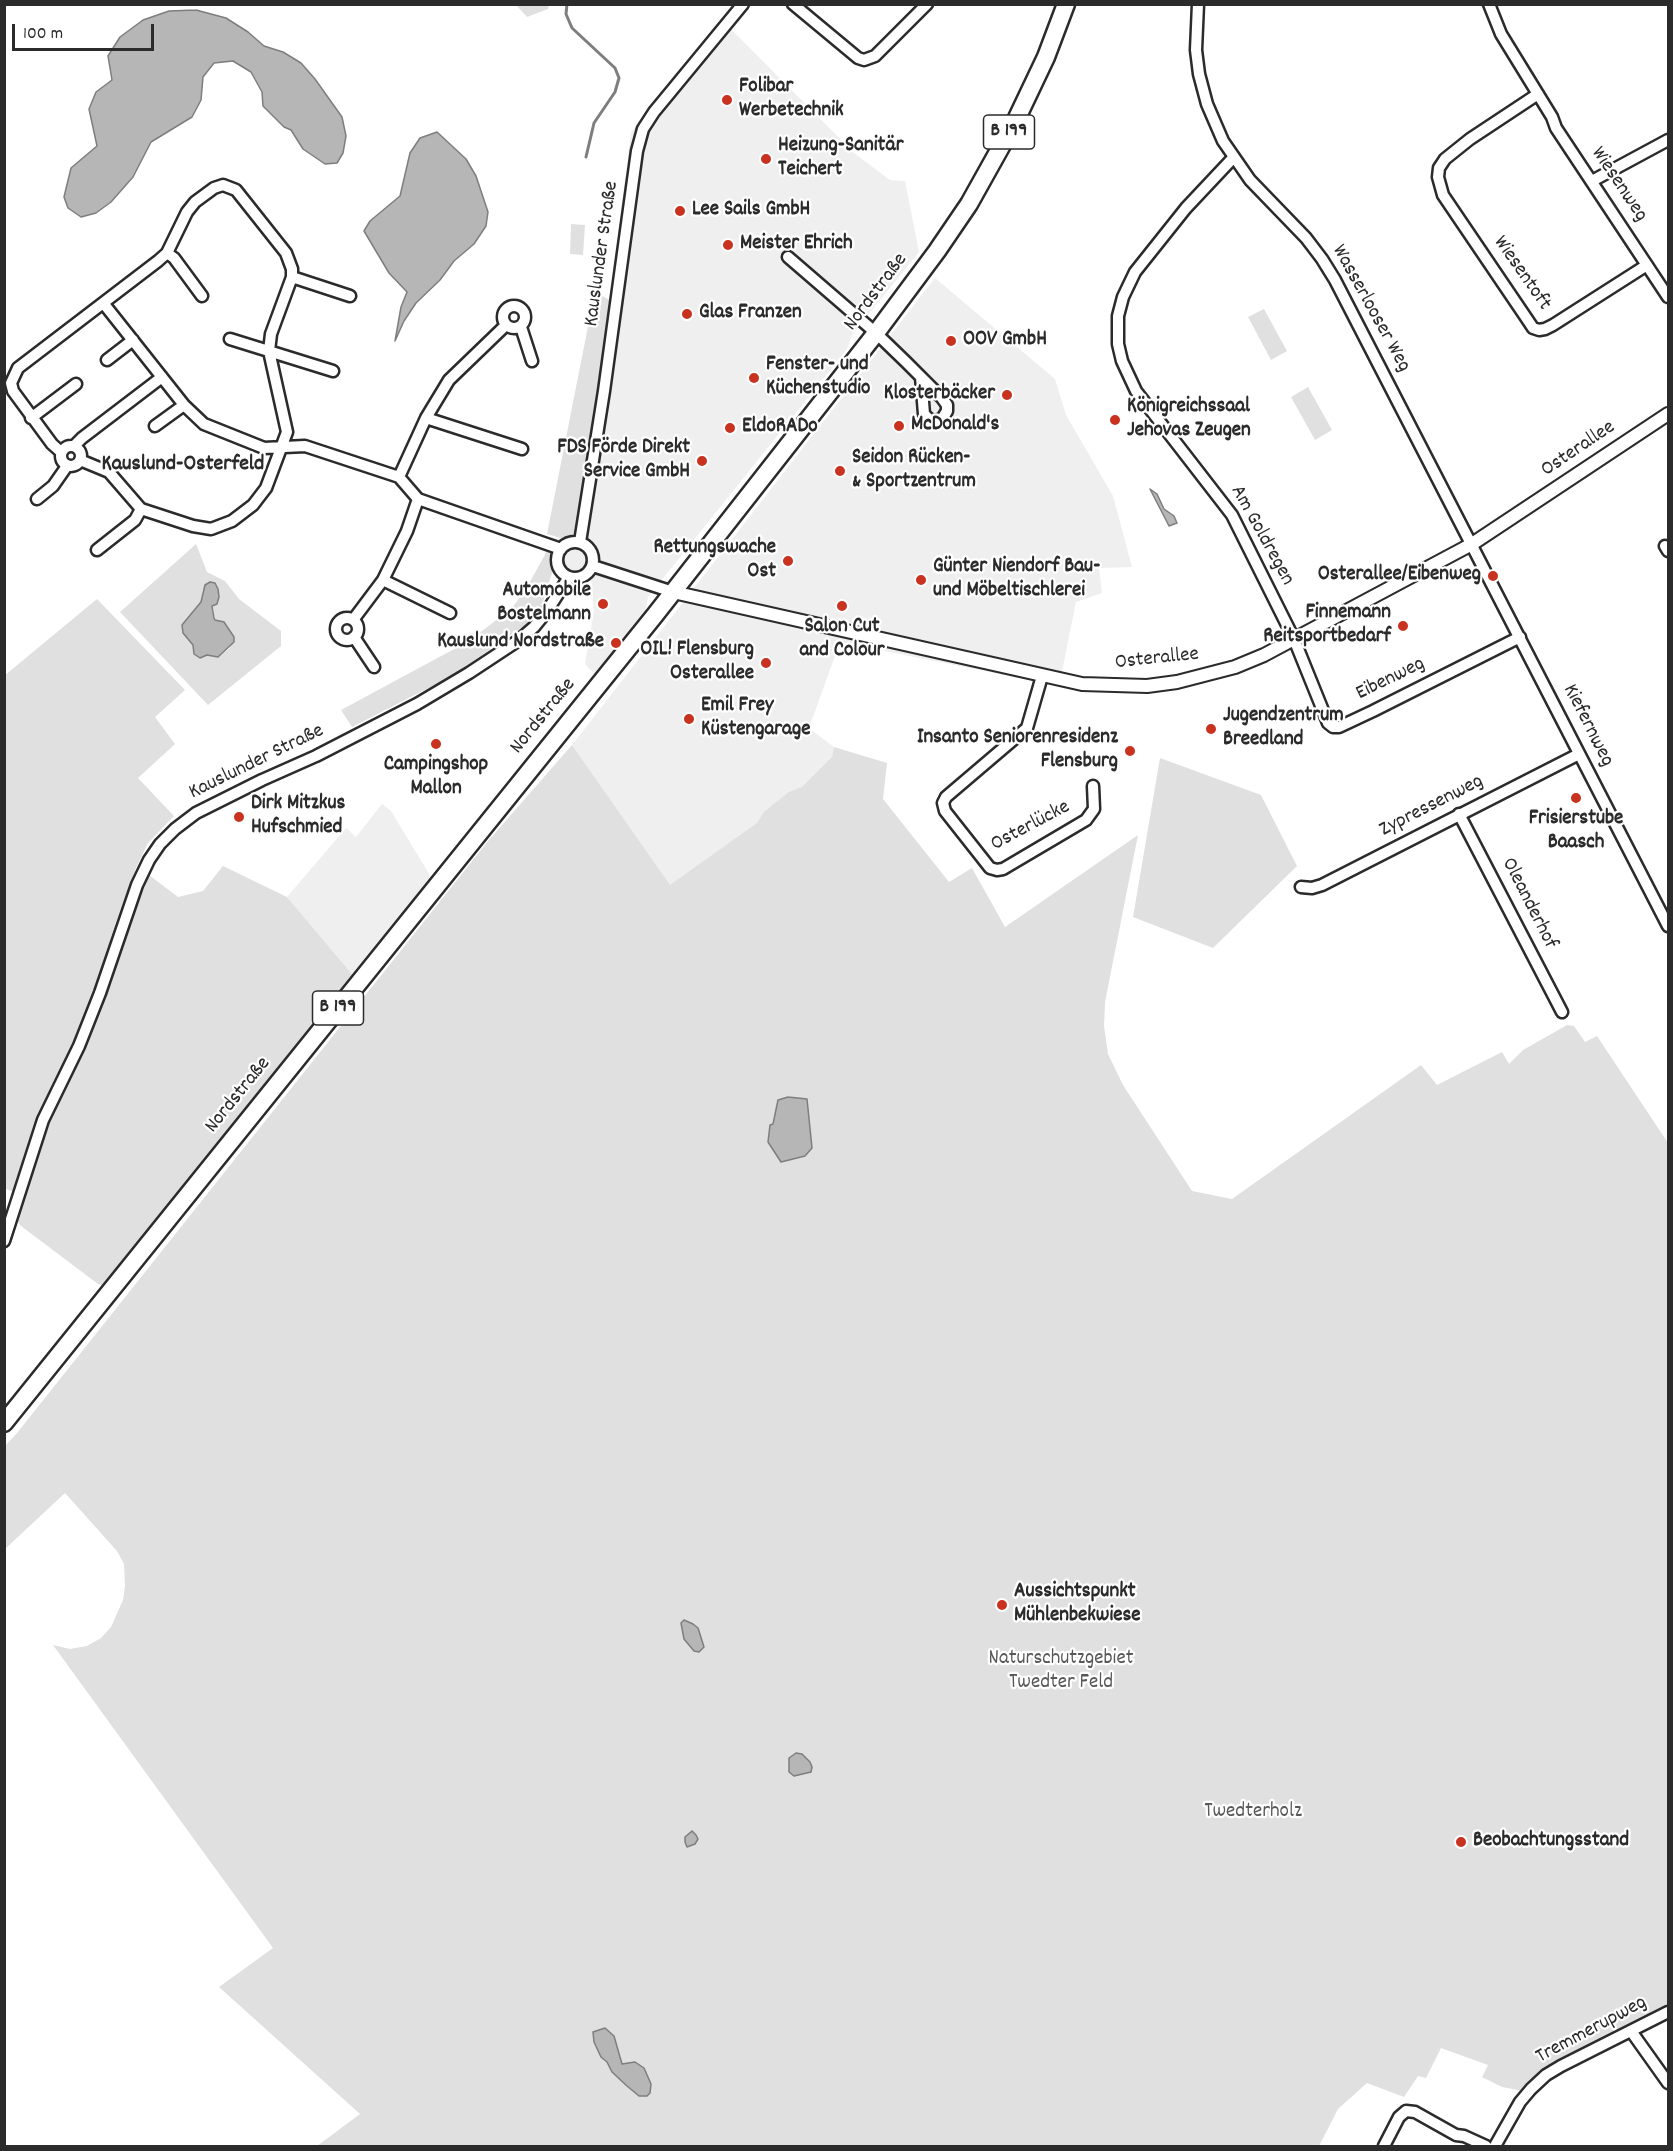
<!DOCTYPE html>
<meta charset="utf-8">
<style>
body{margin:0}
#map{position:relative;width:1673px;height:2151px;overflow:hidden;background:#fff;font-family:Dekko,sans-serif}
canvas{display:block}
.frame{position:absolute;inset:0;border:6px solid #2b2b2b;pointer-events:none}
.scale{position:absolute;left:12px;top:24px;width:142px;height:27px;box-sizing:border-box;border:3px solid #2b2b2b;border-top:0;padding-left:8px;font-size:18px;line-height:21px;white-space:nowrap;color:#2b2b2b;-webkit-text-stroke:4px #fff;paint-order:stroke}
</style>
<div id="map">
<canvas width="1673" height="2151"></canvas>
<div class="frame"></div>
<div class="scale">100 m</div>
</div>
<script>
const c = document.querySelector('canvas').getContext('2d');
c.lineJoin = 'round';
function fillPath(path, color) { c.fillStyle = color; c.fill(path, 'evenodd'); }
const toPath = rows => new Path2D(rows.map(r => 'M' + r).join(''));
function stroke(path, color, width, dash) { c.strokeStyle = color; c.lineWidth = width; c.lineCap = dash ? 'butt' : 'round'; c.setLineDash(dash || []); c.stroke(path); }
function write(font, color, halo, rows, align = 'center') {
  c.font = font + ' Dekko,sans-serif'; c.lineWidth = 4.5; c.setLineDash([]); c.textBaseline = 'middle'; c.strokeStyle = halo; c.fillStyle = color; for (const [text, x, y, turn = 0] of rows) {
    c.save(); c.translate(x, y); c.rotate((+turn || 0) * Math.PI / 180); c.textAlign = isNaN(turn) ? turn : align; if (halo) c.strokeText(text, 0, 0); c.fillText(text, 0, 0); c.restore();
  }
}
const built = toPath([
 [723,21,854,153,890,180,905,181,919,252,852,335,847,349,648,597,645,612,595,675,585,664,594,611,591,578,572,584,553,570,551,553,548,549,551,537,568,540,575,531,598,394,631,132],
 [935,278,1055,379,1066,415,1113,496,1132,567,1099,568,1102,593,1076,602,1059,686,840,642,809,728,834,747,830,768,674,892,572,745],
 [382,804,391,811,431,877,352,974,287,897,346,828,356,837]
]);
const green = toPath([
 [516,5,549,5,548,9,527,17],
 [571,224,585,225,583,255,570,254],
 [595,291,609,300,598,394,575,531,568,540,547,534],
 [1264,309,1287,351,1271,360,1248,317],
 [1308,387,1332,430,1315,440,1291,397],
 [196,544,207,572,225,581,239,599,281,631,281,646,208,705,120,612],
 [203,589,213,606,215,620,224,622,227,625,230,648,221,655,194,654,193,645,193,611,201,602],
 [548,549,551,553,553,570,542,605,531,621,452,676,352,727,341,710,469,641,512,608,526,589],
 [97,599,185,690,155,717,175,744,138,778,174,816,148,843,136,868,116,922,94,992,73,1046,37,1120,14,1192,4,1188,4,676],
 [572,745,670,885,757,823,764,812,789,792,802,787,832,757,834,747,887,763,883,799,949,882,972,868,1005,927,1138,835,1105,1002,1104,1026,1108,1054,1123,1085,1192,1191,1232,1199,1421,1065,1437,1085,1502,1052,1509,1064,1523,1050,1567,1025,1574,1026,1585,1042,1597,1036,1668,1143,1668,2006,1554,2064,1536,2077,1523,2091,1502,2087,1482,2077,1488,2065,1441,2048,1426,2078,1418,2076,1404,2097,1367,2083,1338,2109,1319,2146,317,2146,360,2114,219,1987,273,1948,53,1645,70,1649,87,1646,101,1638,111,1627,123,1600,125,1586,124,1564,117,1551,65,1493,5,1549,5,1446,17,1433,488,841],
 [1160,758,1261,795,1297,866,1213,948,1133,917],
 [223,866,287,897,352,974,111,1283,106,1286,98,1284,21,1226,15,1218,47,1125,78,1062,149,875,178,897,203,891]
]);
const water = toPath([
 [196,10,226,18,248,32,264,46,283,52,301,63,315,79,342,117,346,136,343,153,337,163,325,164,303,149,291,130,284,127,263,106,262,92,251,72,233,61,214,63,203,77,201,100,192,117,151,142,133,177,111,202,96,213,81,217,68,208,64,197,71,168,97,146,89,109,96,92,112,80,108,56,120,37,143,20,169,11,196,10],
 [437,132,466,159,476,176,488,212,486,226,474,244,454,261,440,280,416,303,404,321,395,341,401,307,407,292,389,273,364,231,370,221,400,196,410,153,420,138,437,132],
 [1150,489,1157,494,1164,509,1174,516,1177,523,1169,526,1150,489],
 [210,582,215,583,218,589,219,597,217,604,212,606,214,618,215,620,224,622,234,637,234,642,218,657,207,655,200,658,194,654,193,645,183,633,182,625,201,602,205,585,210,582],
 [788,1097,807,1099,812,1148,805,1156,781,1162,768,1142,770,1125,773,1124,778,1100,788,1097],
 [684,1620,693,1624,698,1628,704,1647,699,1652,694,1651,684,1639,681,1623,684,1620],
 [796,1753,802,1754,810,1762,812,1767,811,1772,794,1776,789,1772,789,1758,796,1753],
 [692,1831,696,1835,698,1839,695,1844,687,1847,685,1842,685,1837,692,1831],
 [605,2028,614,2036,622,2064,635,2062,644,2068,651,2084,650,2093,647,2096,639,2096,627,2086,612,2072,607,2062,601,2057,594,2042,593,2032,605,2028]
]);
const stream = toPath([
 [567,4,566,14,572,28,615,68,619,78,615,92,594,123,586,157]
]);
const minor = toPath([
 [793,4,858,58,864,60,875,56,927,4],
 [1198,4,1196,50,1199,74,1207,104,1223,141,1250,180,1306,238,1322,259,1335,280,1668,926],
 [1489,4,1501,34,1552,117,1556,128,1668,297],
 [1538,94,1470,139,1445,159,1439,168,1438,177,1443,195,1527,319,1533,328,1539,330,1545,329,1553,325,1647,265],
 [1233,158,1186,208,1135,272,1123,297,1118,316,1118,344,1122,361,1136,391,1232,515,1294,639,1328,723,1333,727,1339,727,1373,711,1520,637],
 [1592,181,1668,140],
 [167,253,174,258,202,296],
 [788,257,876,333,906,362,942,398,947,405,947,411,942,419,935,421,929,419,924,414,921,377],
 [292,277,350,296],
 [104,304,184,405,204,424,264,448,305,446,399,477,418,499,561,549],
 '503 317a11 11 0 1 1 22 0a11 11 0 1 1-22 0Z',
 [521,327,532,361],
 [230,339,333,371],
 [107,360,133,340],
 [31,418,76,384],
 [426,418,522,449],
 [155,426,184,405],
 '61 456a10 10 0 1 1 20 0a10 10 0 1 1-20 0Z',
 [74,446,82,438,162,377],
 [61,452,52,444,13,391,11,383,18,368,158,261,167,253,187,212,195,202,214,188,223,185,236,190,286,253,292,269,292,277,271,334,269,351,287,432,266,488,253,505,232,521,211,529,193,526,141,509,109,472,80,460],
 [399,477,426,418,449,380,506,325],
 [37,499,53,486,67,466],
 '557 560a18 18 0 1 1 36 0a18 18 0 1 1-36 0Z',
 [580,542,604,391,637,151,643,129,654,112,743,4],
 [1665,546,1668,551],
 [97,550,135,520,141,509],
 [593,566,673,592],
 [383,580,450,613],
 '336 629a11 11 0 1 1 22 0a11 11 0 1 1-22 0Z',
 [353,620,383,580,407,531,418,499],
 [354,637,374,667],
 [1042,676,1027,728,946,797,943,803,945,811,990,868,997,870,1003,869,1086,820,1094,809,1093,786],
 [1459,814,1562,1012],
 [1301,887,1312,888,1322,885,1579,754],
 [4,1241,43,1120,79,1046,100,993,137,885,149,860,160,844,175,829,196,813,262,780,316,756,417,704,469,673,519,640,534,627,547,611,569,577],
 [1631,2031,1668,2083],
 [1384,2146,1399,2117,1406,2111,1415,2112,1456,2135,1464,2136,1486,2146],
 [1495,2146,1520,2102,1531,2089,1546,2075,1561,2066,1668,2012]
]);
const tertiary = toPath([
 [673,592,1082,684,1147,686,1177,682,1235,667,1264,655,1472,544,1668,414]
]);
const primary = toPath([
 [4,1423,655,615,876,333,937,251,969,204,1017,118,1046,57,1066,4]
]);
const markers = [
 [727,100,6,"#c8321e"],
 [766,159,6,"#c8321e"],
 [680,211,6,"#c8321e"],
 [728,245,6,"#c8321e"],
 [687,314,6,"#c8321e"],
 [951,341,6,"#c8321e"],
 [754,378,6,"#c8321e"],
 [1007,395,6,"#c8321e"],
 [1115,420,6,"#c8321e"],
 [899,426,6,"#c8321e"],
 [730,428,6,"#c8321e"],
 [702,461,6,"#c8321e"],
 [840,471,6,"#c8321e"],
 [788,561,6,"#c8321e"],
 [1493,576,6,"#c8321e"],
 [921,580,6,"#c8321e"],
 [603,604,6,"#c8321e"],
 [842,606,6,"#c8321e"],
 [1403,626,6,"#c8321e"],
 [616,643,6,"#c8321e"],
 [766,663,6,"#c8321e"],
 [689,719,6,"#c8321e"],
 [1211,729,6,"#c8321e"],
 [436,744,6,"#c8321e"],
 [1130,751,6,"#c8321e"],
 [1576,798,6,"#c8321e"],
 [239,817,6,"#c8321e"],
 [1002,1605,6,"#c8321e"],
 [1461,1842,6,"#c8321e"]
];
const shields = [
 [1009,132,51],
 [338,1008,51]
];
const shieldNames = [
 ["B 199",1009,132],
 ["B 199",338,1008]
];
const poiNames = [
 ["Folibar",739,88],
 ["Werbetechnik",739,112],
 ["Heizung-Sanitär",778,147],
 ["Teichert",778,171],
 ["Lee Sails GmbH",692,211],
 ["Meister Ehrich",740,245],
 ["Glas Franzen",699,314],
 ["OOV GmbH",963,341],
 ["Fenster- und",766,366],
 ["Küchenstudio",766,390],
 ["Klosterbäcker",995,395,"right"],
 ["Königreichssaal",1127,408],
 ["Jehovas Zeugen",1127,432],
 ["McDonald's",911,426],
 ["EldoRADo",742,428],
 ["FDS Förde Direkt",690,449,"right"],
 ["Service GmbH",690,473,"right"],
 ["Seidon Rücken-",852,459],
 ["& Sportzentrum",852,483],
 ["Rettungswache",776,549,"right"],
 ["Ost",776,573,"right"],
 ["Günter Niendorf Bau-",933,568],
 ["und Möbeltischlerei",933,592],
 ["Osterallee/Eibenweg",1481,576,"right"],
 ["Automobile",591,592,"right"],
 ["Bostelmann",591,616,"right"],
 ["Finnemann",1391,614,"right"],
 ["Reitsportbedarf",1391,638,"right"],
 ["Salon Cut",842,628,"center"],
 ["and Colour",842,652,"center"],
 ["Kauslund Nordstraße",604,643,"right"],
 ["OIL! Flensburg",754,651,"right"],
 ["Osterallee",754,675,"right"],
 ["Emil Frey",701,707],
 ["Küstengarage",701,731],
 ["Jugendzentrum",1223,717],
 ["Breedland",1223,741],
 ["Insanto Seniorenresidenz",1118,739,"right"],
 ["Flensburg",1118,763,"right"],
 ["Campingshop",436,766,"center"],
 ["Mallon",436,790,"center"],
 ["Dirk Mitzkus",251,805],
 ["Hufschmied",251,829],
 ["Frisierstube",1576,820,"center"],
 ["Baasch",1576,844,"center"],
 ["Aussichtspunkt",1014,1593],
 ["Mühlenbekwiese",1014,1617],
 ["Beobachtungsstand",1473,1842]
];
const streetNames = [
 ["Wiesenweg",1618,185,56],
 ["Kauslunder Straße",603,254,-82],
 ["Wiesentoft",1521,274,55],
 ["Nordstraße",877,293,-53],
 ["Wasserlooser Weg",1370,309,61],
 ["Osterallee",1579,450,-34],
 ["Am Goldregen",1261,536,61],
 ["Osterallee",1157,660,-6],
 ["Eibenweg",1391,680,-26],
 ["Nordstraße",544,717,-51],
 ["Kiefernweg",1587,726,63],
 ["Kauslunder Straße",257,763,-26],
 ["Zypressenweg",1432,807,-27],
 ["Osterlücke",1031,827,-28],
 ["Oleanderhof",1528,904,63],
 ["Nordstraße",239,1096,-51],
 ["Tremmerupweg",1592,2031,-28]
];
const parkNames = [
 ["Naturschutzgebiet",1061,1660],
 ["Twedter Feld",1061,1684],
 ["Twedterholz",1253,1813]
];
const neighbourhoodNames = [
 ["Kauslund-Osterfeld",183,466]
];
fillPath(built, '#efefef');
fillPath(green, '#e0e0e0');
fillPath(water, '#b6b6b6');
stroke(water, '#7e7e7e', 1.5);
stroke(stream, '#7e7e7e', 3);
stroke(minor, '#2b2b2b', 15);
stroke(tertiary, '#2b2b2b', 16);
stroke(primary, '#2b2b2b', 21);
stroke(minor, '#fff', 10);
stroke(tertiary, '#fff', 12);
stroke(primary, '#fff', 16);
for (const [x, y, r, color] of markers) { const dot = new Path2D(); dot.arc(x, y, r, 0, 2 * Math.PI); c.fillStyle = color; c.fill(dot); stroke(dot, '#fff', 2); }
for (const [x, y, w] of shields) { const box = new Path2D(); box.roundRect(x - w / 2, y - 17, w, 34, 4.5); c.fillStyle = '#fff'; c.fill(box); stroke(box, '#2b2b2b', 1.5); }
write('bold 20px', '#2b2b2b', null, shieldNames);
write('bold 21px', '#2b2b2b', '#fff', poiNames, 'left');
write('21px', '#2b2b2b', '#fff', streetNames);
write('21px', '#585858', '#fff', parkNames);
write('bold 22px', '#2b2b2b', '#fff', neighbourhoodNames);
</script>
